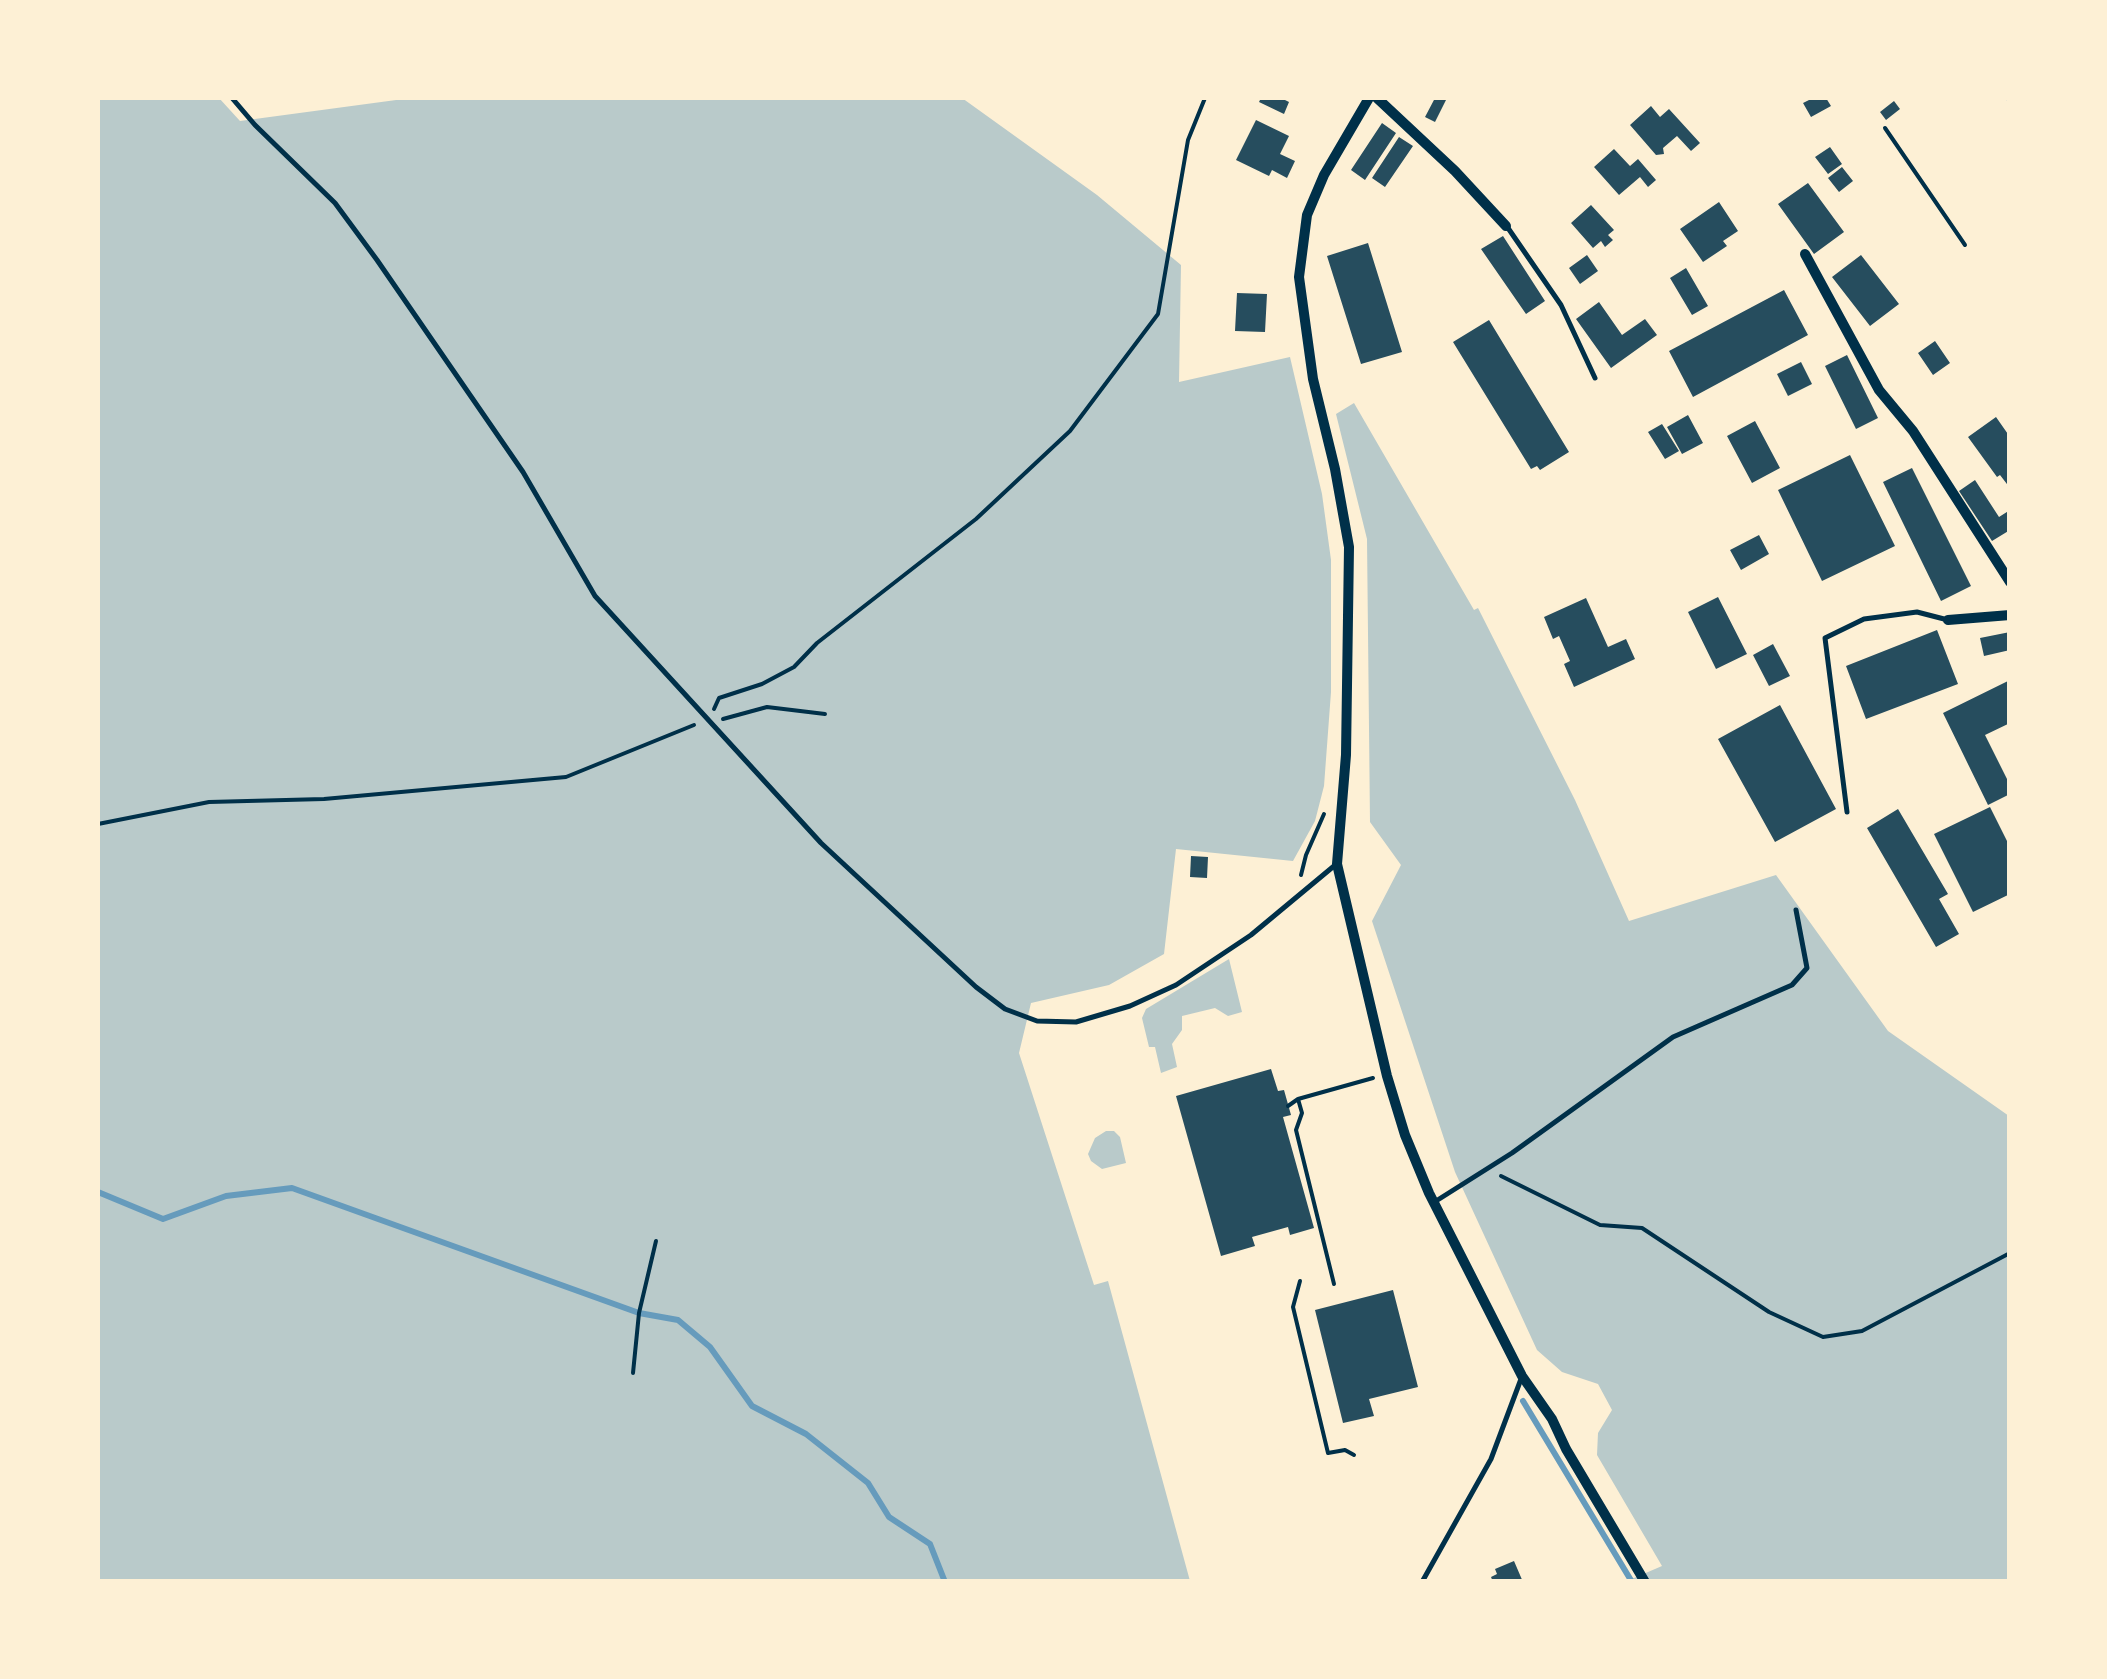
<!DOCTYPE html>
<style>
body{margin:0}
#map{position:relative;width:2107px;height:1679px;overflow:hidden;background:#fdf0d5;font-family:"Open Sans",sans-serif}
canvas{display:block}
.frame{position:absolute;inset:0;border:100px solid #fdf0d5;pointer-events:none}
</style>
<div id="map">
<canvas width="2107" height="1679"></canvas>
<div class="frame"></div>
</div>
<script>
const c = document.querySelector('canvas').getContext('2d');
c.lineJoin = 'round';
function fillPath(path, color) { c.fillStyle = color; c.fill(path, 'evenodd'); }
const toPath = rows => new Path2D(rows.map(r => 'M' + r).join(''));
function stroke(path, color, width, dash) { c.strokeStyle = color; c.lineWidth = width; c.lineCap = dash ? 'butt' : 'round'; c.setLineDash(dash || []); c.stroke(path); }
const green = toPath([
 [98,98,219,98,240,121,411,98,962,98,1097,195,1181,265,1179,382,1290,357,1322,494,1331,560,1331,692,1324,786,1315,821,1293,861,1176,849,1164,954,1109,985,1031,1003,1019,1053,1094,1285,1108,1281,1190,1581,98,1581],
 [1354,403,1474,610,1478,608,1575,800,1629,921,1776,875,1888,1031,2009,1116,2009,1581,1627,1581,1662,1566,1597,1455,1598,1433,1612,1410,1598,1384,1562,1372,1537,1350,1455,1172,1372,921,1401,865,1370,822,1367,539,1336,414],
 [1229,959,1242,1012,1228,1016,1215,1008,1182,1016,1182,1030,1172,1044,1177,1067,1161,1073,1155,1047,1149,1047,1142,1018,1146,1009],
 [1106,1131,1114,1131,1120,1137,1126,1163,1102,1169,1091,1161,1088,1154,1095,1138]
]);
const stream = toPath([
 [2009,98,2010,98],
 [98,1192,163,1219,226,1196,292,1188,639,1313,678,1320,710,1347,752,1406,806,1434,868,1483,889,1517,930,1544,945,1582],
 [1523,1401,1632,1582]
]);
const building = toPath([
 [1261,98,1281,98,1289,102,1284,114,1259,102],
 [1435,98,1447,98,1435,122,1425,117],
 [1813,98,1826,98,1831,106,1811,117,1803,103],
 [1894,101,1900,109,1886,120,1880,112],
 [1651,106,1660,117,1669,109,1700,143,1691,151,1677,136,1663,148,1664,154,1656,155,1630,125],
 [1256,120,1289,136,1280,154,1295,161,1287,178,1272,170,1269,176,1236,160],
 [1382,123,1396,133,1365,180,1351,170],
 [1399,137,1413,146,1385,187,1372,178],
 [1830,147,1842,164,1828,174,1815,157],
 [1614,149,1630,166,1638,159,1656,180,1648,187,1640,177,1619,195,1594,167],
 [1842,167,1853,181,1839,192,1828,178],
 [1808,183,1844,232,1814,254,1778,204],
 [1719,202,1738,231,1723,241,1727,246,1703,262,1680,229],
 [1591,205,1614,230,1608,235,1613,240,1605,247,1601,241,1593,248,1571,223],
 [1503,236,1545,301,1526,314,1481,249],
 [1368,243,1402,352,1361,364,1327,256],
 [1587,255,1598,271,1580,284,1569,268],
 [1861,255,1899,304,1870,326,1832,277],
 [1686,268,1708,306,1692,315,1670,278],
 [1784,290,1808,335,1693,397,1669,351],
 [1237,293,1267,294,1265,332,1235,331],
 [1599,302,1622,335,1645,319,1657,335,1611,368,1576,319],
 [1489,320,1569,452,1540,470,1537,466,1531,469,1453,342],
 [1935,341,1950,363,1933,375,1918,353],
 [1847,355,1878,418,1856,429,1825,366],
 [1801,362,1812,384,1788,396,1777,374],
 [1688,415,1703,443,1682,454,1667,427],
 [1996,417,2010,437,2010,488,2000,475,1997,477,1968,437],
 [1755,421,1780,468,1752,483,1727,436],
 [1662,424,1679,451,1665,459,1648,432],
 [1850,455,1895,546,1822,581,1778,490],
 [1912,468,1971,586,1941,601,1883,482],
 [1975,480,1999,517,2010,510,2010,530,1992,541,1959,491],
 [1759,535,1769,554,1741,570,1730,550],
 [1718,597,1747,654,1716,669,1688,612],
 [1586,598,1608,647,1626,639,1635,659,1574,687,1564,664,1570,661,1559,636,1553,639,1544,617],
 [1937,630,1958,684,1866,719,1846,666],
 [2010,632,2010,650,1984,656,1980,638],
 [1773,644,1790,676,1769,686,1753,655],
 [2010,680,2010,723,1985,735,2010,785,2010,794,1988,805,1943,713],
 [1780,705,1836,809,1775,842,1718,739],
 [1990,807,2010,847,2010,894,1973,912,1934,834],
 [1898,809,1948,894,1939,899,1959,934,1936,947,1867,828],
 [1191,856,1208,857,1207,878,1190,877],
 [1271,1069,1278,1091,1284,1090,1291,1115,1283,1117,1314,1228,1290,1235,1288,1227,1252,1237,1255,1246,1221,1256,1176,1096],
 [1393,1290,1418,1387,1369,1399,1374,1416,1343,1423,1315,1310],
 [1514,1561,1523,1582,1493,1582,1491,1577,1497,1574,1495,1569]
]);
const path = toPath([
 [1885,128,1965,245],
 [714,709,719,698,762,684,794,667,817,643,976,519,1070,431,1158,314,1188,140,1205,98],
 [723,719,767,707,825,714],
 [98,824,209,802,324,799,566,777,694,725],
 [1301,875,1306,855,1324,814],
 [1298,1099,1302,1113,1296,1130,1334,1284],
 [1288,1106,1298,1099,1373,1078],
 [1501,1176,1600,1225,1642,1228,1769,1312,1823,1337,1862,1331,2010,1253],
 [1300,1281,1293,1307,1328,1453,1345,1450,1354,1455],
 [633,1373,639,1313,656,1241]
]);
const service = toPath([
 [232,98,255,125,335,203,377,260,523,472,595,596,821,843,976,987,1005,1009,1037,1021,1076,1022,1130,1006,1176,985,1251,935,1334,866],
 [1508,228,1561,305,1595,378],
 [1847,812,1825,638,1864,619,1917,612,1948,620],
 [1436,1201,1512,1153,1673,1037,1792,985,1807,968,1796,910],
 [1422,1582,1491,1459,1521,1379]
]);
const minor = toPath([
 [1369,98,1324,175,1307,215,1299,277,1313,379,1335,469,1349,547,1346,755,1337,864,1387,1076,1405,1135,1429,1193,1522,1376,1552,1419,1566,1449,1645,1582],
 [1377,98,1455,171,1506,226],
 [1805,254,1879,390,1913,431,2010,582],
 [1948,620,2010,615]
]);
fillPath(green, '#b9caca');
stroke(stream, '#669bbc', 6);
fillPath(building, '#264d5e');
stroke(path, '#003049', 4);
stroke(service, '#003049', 5);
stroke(minor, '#003049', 10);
</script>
